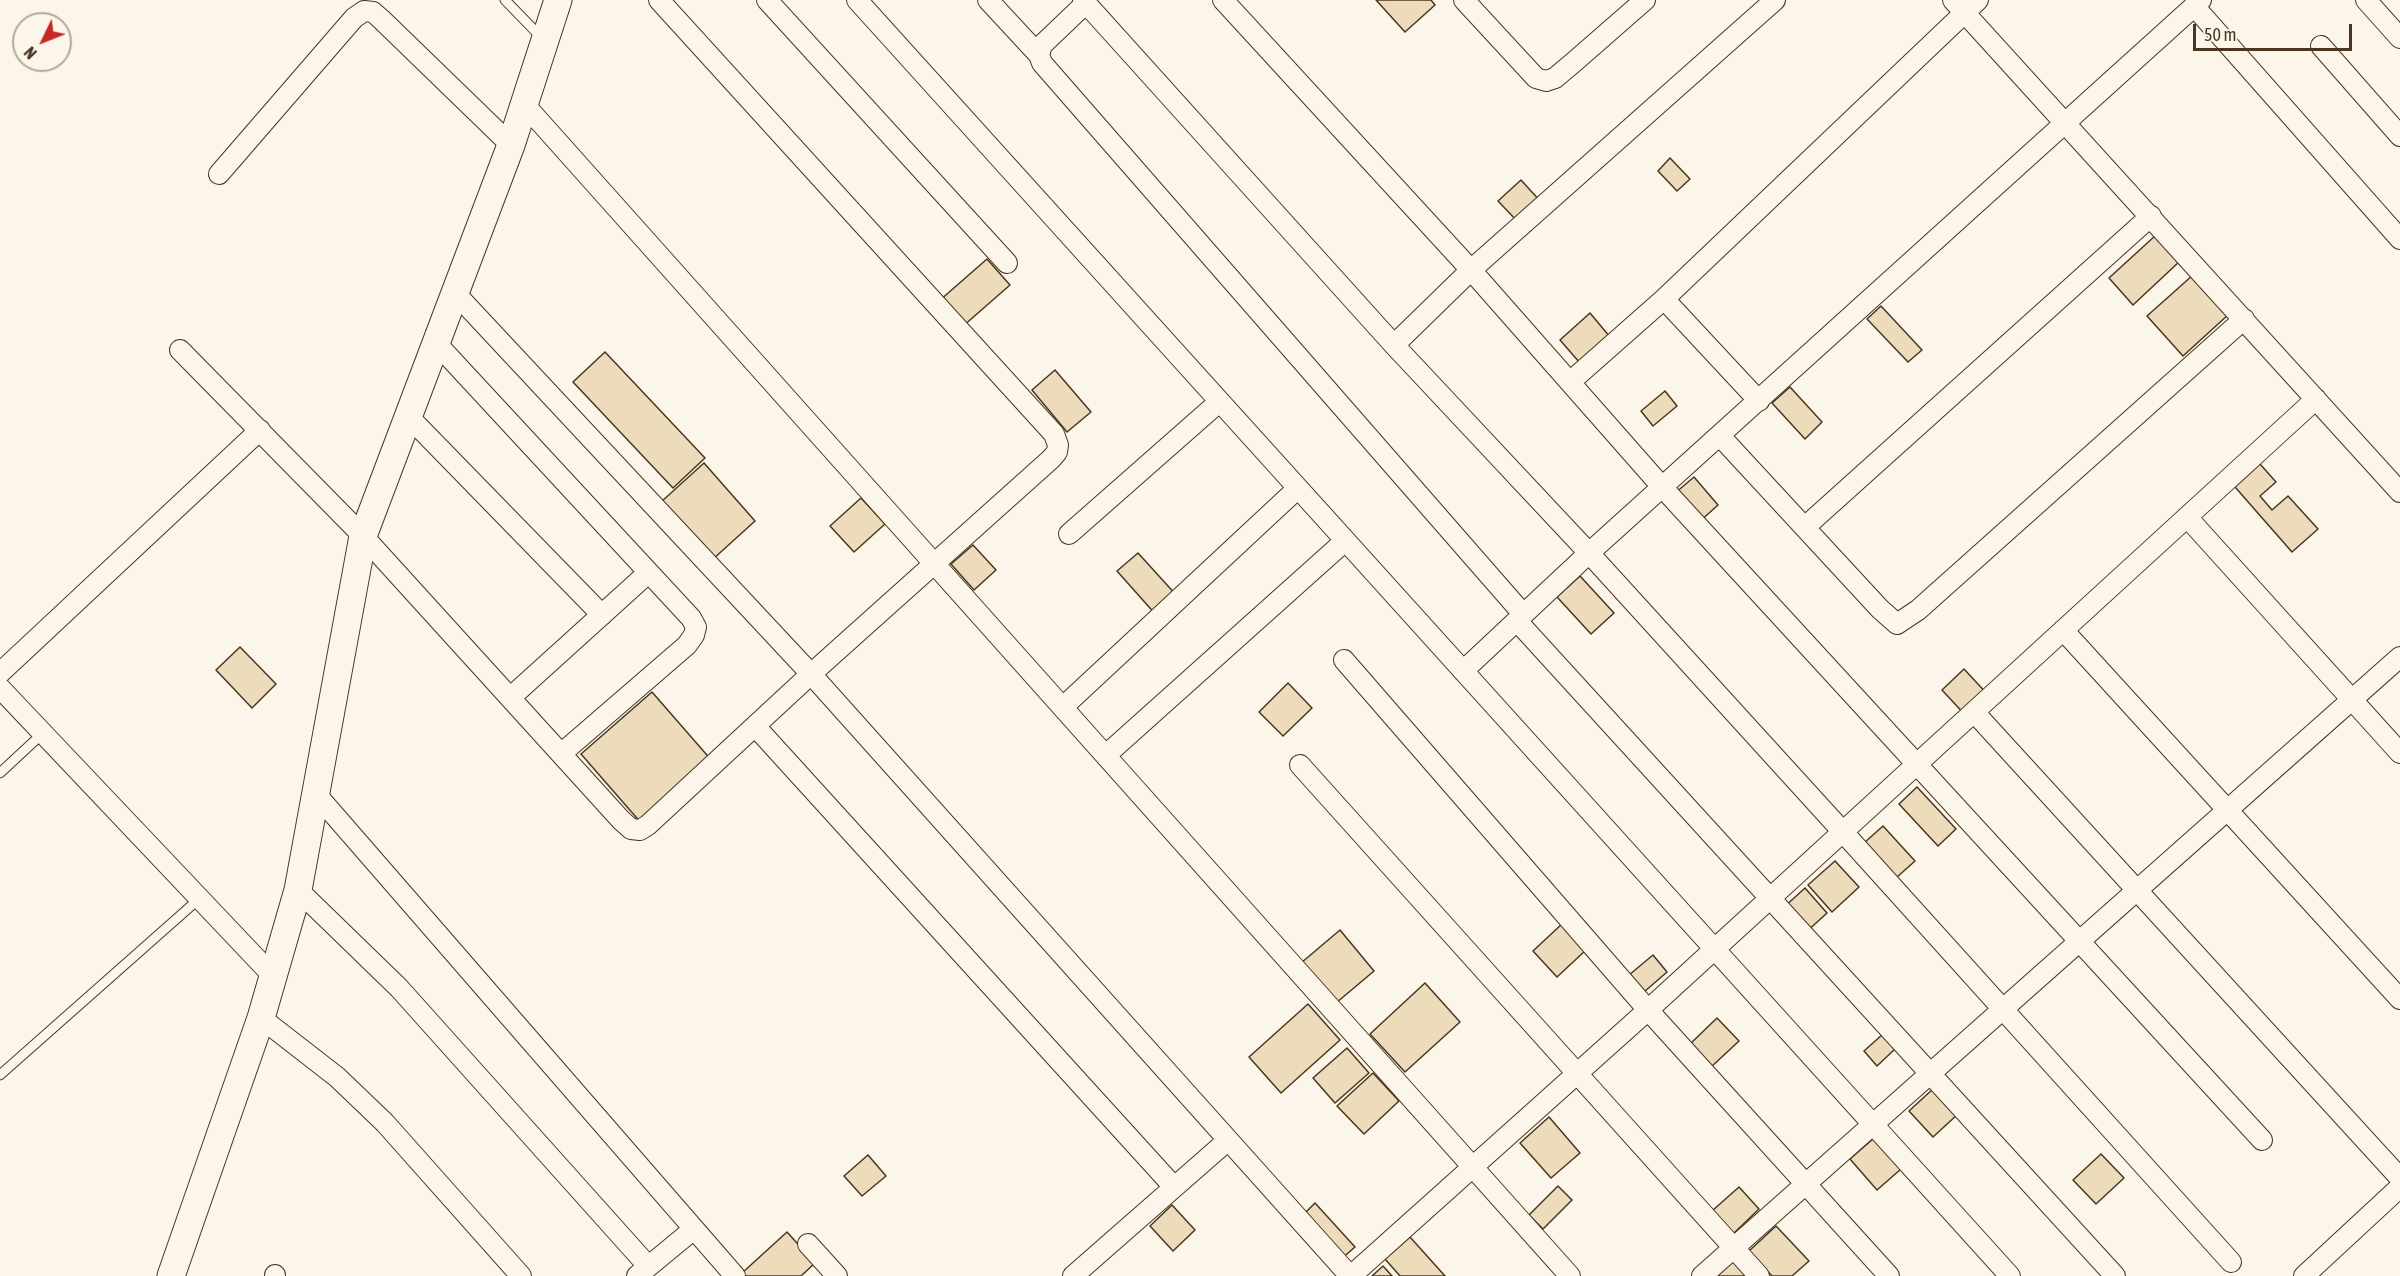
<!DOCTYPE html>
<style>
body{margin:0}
#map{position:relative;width:2400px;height:1276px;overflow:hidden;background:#fbf6e9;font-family:"Asap Condensed",sans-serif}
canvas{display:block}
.north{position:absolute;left:12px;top:12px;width:60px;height:60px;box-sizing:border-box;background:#fbf6e9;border:2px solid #b4a999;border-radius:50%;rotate:227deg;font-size:16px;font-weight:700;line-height:24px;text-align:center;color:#4a3520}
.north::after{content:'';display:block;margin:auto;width:21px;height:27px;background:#c62828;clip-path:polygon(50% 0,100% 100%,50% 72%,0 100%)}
.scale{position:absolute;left:2193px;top:24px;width:159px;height:27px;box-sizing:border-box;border:3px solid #4a3520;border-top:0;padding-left:8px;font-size:18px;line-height:21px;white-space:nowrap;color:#4a3520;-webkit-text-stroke:4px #fbf6e9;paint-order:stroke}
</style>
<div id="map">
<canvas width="2400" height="1276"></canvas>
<div class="north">N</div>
<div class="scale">50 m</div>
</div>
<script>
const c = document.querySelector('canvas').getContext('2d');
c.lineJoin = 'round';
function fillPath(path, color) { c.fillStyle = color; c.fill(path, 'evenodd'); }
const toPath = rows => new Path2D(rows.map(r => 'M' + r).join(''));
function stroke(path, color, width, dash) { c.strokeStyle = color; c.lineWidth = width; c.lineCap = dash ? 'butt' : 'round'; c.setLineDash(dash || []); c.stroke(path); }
const building = toPath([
 [1376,0,1431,0,1435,5,1405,32,1376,0],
 [1670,158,1690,179,1677,191,1658,171,1670,158],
 [1521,180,1541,202,1519,223,1498,201,1521,180],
 [2156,235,2180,261,2133,305,2109,278,2156,235],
 [987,259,1010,285,962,327,939,301,987,259],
 [2193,275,2229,314,2183,356,2147,316,2193,275],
 [1881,306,1922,350,1908,362,1867,319,1881,306],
 [1590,313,1610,337,1580,363,1560,340,1590,313],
 [605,352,705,458,673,488,573,382,605,352],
 [1055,370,1091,412,1067,432,1032,390,1055,370],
 [1790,387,1822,422,1805,439,1772,403,1790,387],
 [1665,391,1677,406,1653,426,1641,411,1665,391],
 [704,463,755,521,712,560,661,502,704,463],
 [2260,464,2276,482,2260,496,2272,510,2288,496,2318,529,2292,552,2235,487,2260,464],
 [1694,477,1718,505,1698,523,1674,494,1694,477],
 [861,498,885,524,854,552,830,526,861,498],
 [973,545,996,570,974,590,951,564,973,545],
 [1138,553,1178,597,1157,616,1117,571,1138,553],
 [1580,576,1614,613,1591,634,1557,597,1580,576],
 [240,647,276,684,252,708,216,670,240,647],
 [1964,669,1990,697,1967,717,1942,690,1964,669],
 [1288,683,1312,708,1283,736,1259,712,1288,683],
 [652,692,713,762,642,824,581,754,652,692],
 [1917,787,1956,829,1938,846,1899,804,1917,787],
 [1883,826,1915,861,1896,878,1864,843,1883,826],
 [1835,861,1859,887,1832,912,1808,885,1835,861],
 [1805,888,1827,913,1804,934,1782,909,1805,888],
 [1563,923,1587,949,1557,977,1533,951,1563,923],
 [1340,930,1374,971,1336,1003,1301,963,1340,930],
 [1653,955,1667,972,1644,992,1629,975,1653,955],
 [1425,983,1460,1022,1405,1072,1370,1034,1425,983],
 [1308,1004,1340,1040,1281,1093,1249,1057,1308,1004],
 [1717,1018,1739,1041,1710,1068,1689,1045,1717,1018],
 [1883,1034,1896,1048,1877,1066,1864,1051,1883,1034],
 [1347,1048,1369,1073,1335,1103,1313,1078,1347,1048],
 [1373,1073,1399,1101,1364,1134,1337,1106,1373,1073],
 [1934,1088,1958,1114,1933,1137,1909,1111,1934,1088],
 [1549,1117,1580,1153,1551,1178,1520,1143,1549,1117],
 [1874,1138,1901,1169,1877,1190,1850,1159,1874,1138],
 [2101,1154,2124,1178,2096,1204,2073,1180,2101,1154],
 [868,1155,886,1176,862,1196,844,1176,868,1155],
 [1558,1186,1572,1200,1543,1229,1529,1215,1558,1186],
 [1739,1187,1759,1209,1733,1234,1712,1211,1739,1187],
 [1315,1203,1355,1247,1340,1260,1301,1217,1315,1203],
 [1172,1205,1195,1230,1173,1251,1150,1226,1172,1205],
 [1776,1226,1809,1261,1792,1276,1772,1276,1749,1251,1776,1226],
 [787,1232,815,1263,801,1276,745,1276,742,1273,787,1232],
 [1410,1237,1445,1276,1400,1276,1385,1259,1410,1237],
 [1733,1261,1746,1276,1717,1276,1733,1261],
 [1383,1266,1392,1276,1372,1276,1383,1266]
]);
const lane = toPath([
 [505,0,541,37],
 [0,773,43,733],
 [0,1075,200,898]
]);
const street = toPath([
 [767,0,1007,263],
 [857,0,2010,1276],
 [988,0,1039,55],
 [1083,0,1394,345,1589,553,1843,832,2231,1262],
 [1223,0,1471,270,1663,488,2262,1140],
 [1464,0,1536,78,1546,81,1555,78,1574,62,1645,0],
 [1953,0,2400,492],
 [2366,0,2400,38],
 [1086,3,1042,45,1039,55,1042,63,1523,614],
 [2194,6,2400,239],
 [2321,46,2400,136],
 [524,104,1570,1276],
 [219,174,354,18,364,11,373,12,381,19,511,145],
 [456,294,811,674,1350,1276],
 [1664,299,1759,401],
 [438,345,691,618,696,627,694,635,687,645,562,753],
 [1394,345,1471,270,1775,0],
 [180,350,363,536,621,820,631,829,640,830,648,825,811,674,1051,459,1057,452,1058,445,1054,434,659,0],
 [1570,382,1664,299,1978,0],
 [409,417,602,615],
 [1720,436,1880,609,1897,624,1918,610,2244,319],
 [2187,517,2400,753],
 [1805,527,2151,216],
 [1069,534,1219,402],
 [1517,621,2115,1276],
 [2063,630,2400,999],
 [1344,660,1648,1010,1889,1276],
 [1463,671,1589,553,2201,0],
 [0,673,260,430],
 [0,688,273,976],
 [511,697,648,573],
 [1063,707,1297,489],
 [1974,712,2400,1178],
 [755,726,1174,1187],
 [1106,755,1345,541],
 [1300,765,1759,1276],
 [316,794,735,1276],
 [298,890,399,988,648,1266],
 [261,1018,337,1077,385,1123,521,1276],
 [808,1244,837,1276],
 [275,1275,275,1276],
 [637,1276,694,1229],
 [1073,1276,1227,1141],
 [1351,1276,1648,1010,2316,399],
 [1702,1276,2400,657],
 [2304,1276,2400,1187]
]);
const secondary = toPath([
 [171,1276,261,1018,298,890,363,536,511,145,558,0]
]);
fillPath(building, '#ecdcbc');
stroke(building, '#4a3520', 1.5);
stroke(lane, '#4a3520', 11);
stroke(street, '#4a3520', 22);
stroke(secondary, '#4a3520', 29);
stroke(lane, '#fbf6e9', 9);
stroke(street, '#fbf6e9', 20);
stroke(secondary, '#fbf6e9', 27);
</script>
